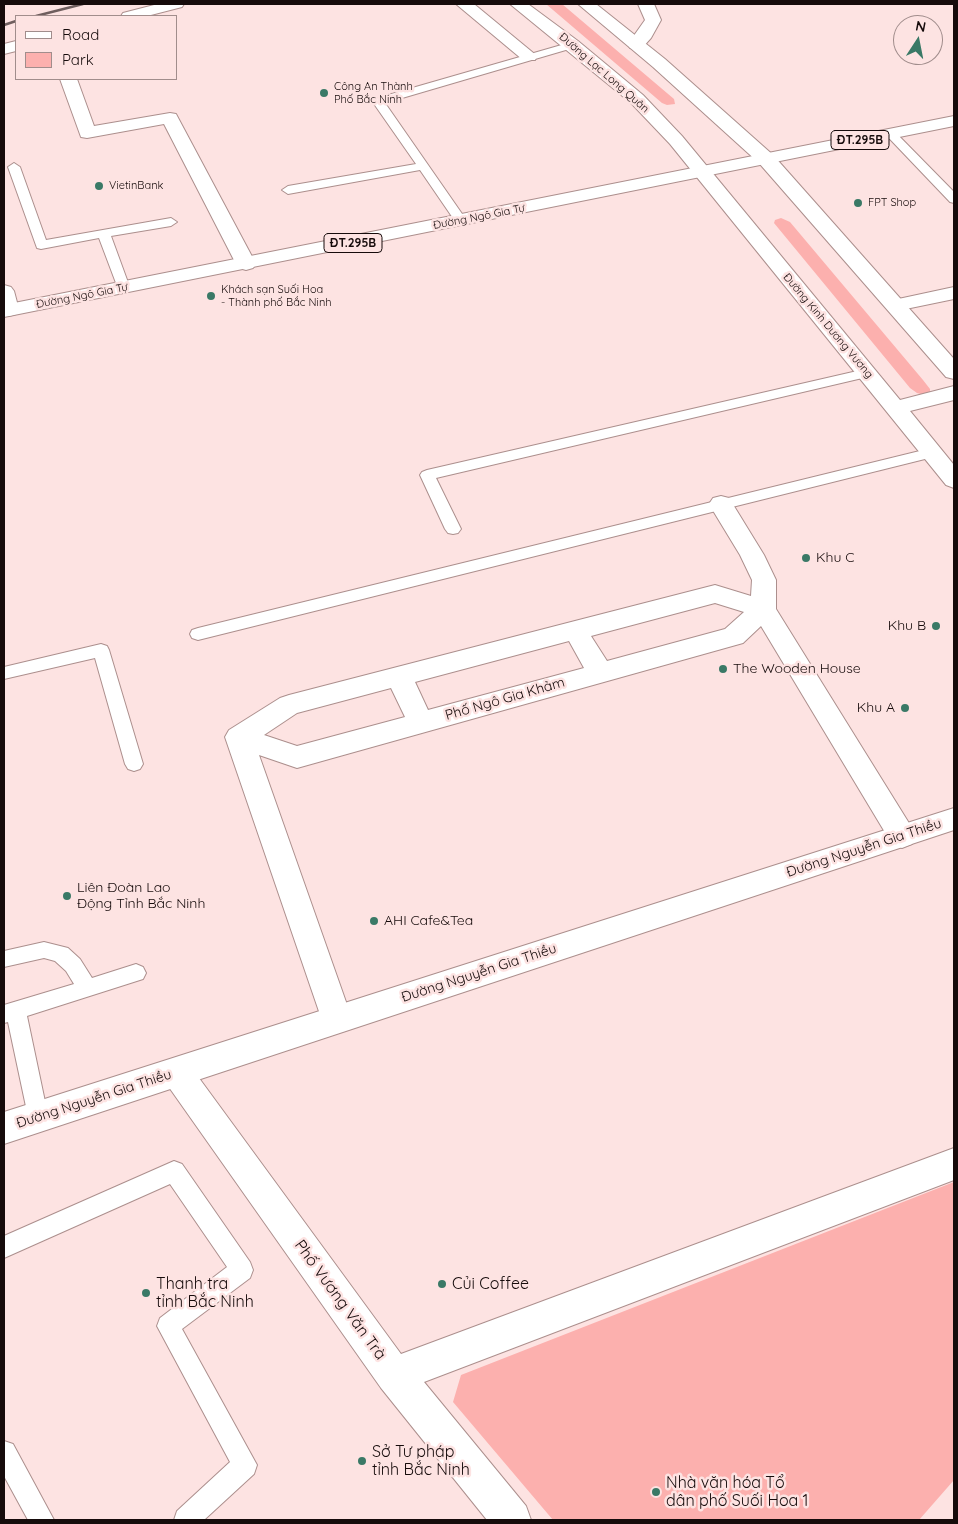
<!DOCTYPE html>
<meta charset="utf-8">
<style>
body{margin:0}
#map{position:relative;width:958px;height:1524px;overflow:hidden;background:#fde3e2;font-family:Quicksand,sans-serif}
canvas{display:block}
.frame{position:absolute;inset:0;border:5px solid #160b0b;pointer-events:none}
.legend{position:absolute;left:15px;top:15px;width:162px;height:65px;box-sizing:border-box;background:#fde3e2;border:1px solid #a18d8c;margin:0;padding:6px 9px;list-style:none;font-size:15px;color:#160b0b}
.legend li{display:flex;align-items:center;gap:10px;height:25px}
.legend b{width:25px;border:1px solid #a18d8c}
.north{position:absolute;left:893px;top:15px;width:50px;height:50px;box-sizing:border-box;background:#fde3e2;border:1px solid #a18d8c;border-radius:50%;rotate:11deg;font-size:14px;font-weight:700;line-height:20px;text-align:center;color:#160b0b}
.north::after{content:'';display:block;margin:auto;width:18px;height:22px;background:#3a7966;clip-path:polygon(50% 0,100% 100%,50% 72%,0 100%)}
</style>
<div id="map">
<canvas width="958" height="1524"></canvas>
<div class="frame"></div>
<ul class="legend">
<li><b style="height:6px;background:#fff"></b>Road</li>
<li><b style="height:14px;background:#fcb0ae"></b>Park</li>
</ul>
<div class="north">N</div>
</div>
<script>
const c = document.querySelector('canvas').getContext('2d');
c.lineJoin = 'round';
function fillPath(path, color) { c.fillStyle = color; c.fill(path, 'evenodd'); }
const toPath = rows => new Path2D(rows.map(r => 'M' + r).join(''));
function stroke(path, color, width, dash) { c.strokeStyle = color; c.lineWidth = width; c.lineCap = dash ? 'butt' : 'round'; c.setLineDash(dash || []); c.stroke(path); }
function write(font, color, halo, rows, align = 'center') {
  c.font = font + ' Quicksand,sans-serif'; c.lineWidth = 5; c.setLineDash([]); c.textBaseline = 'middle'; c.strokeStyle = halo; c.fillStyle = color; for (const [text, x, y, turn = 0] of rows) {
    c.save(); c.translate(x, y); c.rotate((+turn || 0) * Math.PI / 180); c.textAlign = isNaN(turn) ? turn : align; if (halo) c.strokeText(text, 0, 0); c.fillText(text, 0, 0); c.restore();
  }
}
const green = toPath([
 [546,4,562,4,674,99,675,104,667,105,662,103],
 [781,218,790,222,923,380,930,389,930,393,924,395,917,393,910,388,774,223,775,220],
 [954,1182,954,1480,919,1520,553,1520,453,1402,461,1375]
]);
const service = toPath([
 [572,42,577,45,576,47,385,103,467,221,465,224,457,224,420,170,288,194,282,190,288,186,416,164,372,101,374,99,572,42],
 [891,131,895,132,954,192,954,203,950,202,887,136,885,134,887,132,891,131],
 [14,163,20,167,46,240,171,218,177,222,171,226,111,236,130,288,129,291,119,291,99,238,41,249,37,248,8,167,14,163],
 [866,369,871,370,873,373,871,376,436,478,461,529,458,533,453,534,448,533,445,529,420,475,422,472,427,470,866,369],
 [932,448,937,450,939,453,937,456,198,640,192,638,190,634,192,630,198,628,932,448],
 [101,644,107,646,109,650,143,764,140,769,134,771,128,769,125,764,95,658,4,679,4,667,101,644],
 [44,942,68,948,80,959,92,978,136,964,143,967,146,973,143,979,27,1016,48,1116,45,1123,38,1126,31,1123,28,1116,8,1022,4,1023,4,1005,74,984,66,971,55,961,44,958,4,967,4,951,44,942],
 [174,1161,182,1164,250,1262,253,1270,250,1278,182,1329,257,1465,254,1474,204,1520,174,1520,177,1511,230,1462,157,1326,160,1318,227,1267,170,1184,4,1258,4,1236,174,1161],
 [4,1441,13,1444,54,1520,28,1520,4,1476,4,1441]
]);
const minor = toPath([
 [158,4,184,4,182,7,147,16,121,16,123,13,158,4],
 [456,4,474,4,537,56,535,60,523,60,456,4],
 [638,4,654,4,661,20,651,38,642,48,636,49,630,48,628,44,645,20,638,4],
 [16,41,16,51,4,54,4,44,16,41],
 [60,79,77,79,94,126,170,113,176,114,256,264,253,268,246,270,239,268,236,264,164,124,87,138,81,137,60,79],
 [4,285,11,287,14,291,19,310,16,314,9,316,4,315,4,285],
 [954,287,954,299,896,311,889,309,886,305,889,301,954,287],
 [721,496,729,498,764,555,776,580,776,609,912,828,916,836,912,844,902,848,892,844,761,626,743,643,297,768,259,755,352,1019,347,1029,336,1033,325,1029,225,737,229,730,280,698,289,695,575,621,715,585,751,596,752,580,740,555,709,504,713,498,721,496],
 [715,603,744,612,725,629,607,661,591,636,715,603],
 [569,641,584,668,428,710,415,682,569,641],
 [391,688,405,717,297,746,264,735,297,713,391,688],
 [177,1058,188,1063,401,1354,954,1148,954,1180,424,1382,526,1506,531,1520,487,1520,381,1388,166,1083,161,1073,166,1063,177,1058]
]);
const tertiary = toPath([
 [954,808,954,830,4,1144,4,1112,954,808]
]);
const secondary = toPath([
 [510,4,528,4,578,41,643,95,682,136,900,400,954,386,954,400,910,411,954,465,954,488,946,485,670,144,631,103,510,4],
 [578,4,596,4,665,59,773,155,954,359,954,379,946,377,759,163,653,67,578,4]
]);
const primary = toPath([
 [954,116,954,126,4,317,4,305,954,116]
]);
const rail = toPath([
 [36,16,83,4],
 [4,25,16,21]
]);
const markers = [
 [324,93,5,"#3a7966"],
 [99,186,5,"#3a7966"],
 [858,203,5,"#3a7966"],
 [211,296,5,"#3a7966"],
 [806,558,5,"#3a7966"],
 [936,626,5,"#3a7966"],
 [723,669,5,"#3a7966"],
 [905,708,5,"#3a7966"],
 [67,896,5,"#3a7966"],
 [374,921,5,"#3a7966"],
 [442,1284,5,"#3a7966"],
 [146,1293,5,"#3a7966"],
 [362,1461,5,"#3a7966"],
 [656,1492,5,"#3a7966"]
];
const farStreetnames = [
 ["Đường Lạc Long Quân",604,73,41],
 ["Đường Ngô Gia Tự",479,217,-11],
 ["Đường Ngô Gia Tự",82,296,-11],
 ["Đường Kinh Dương Vương",828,326,50]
];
const farPoinames = [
 ["Công An Thành",334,87],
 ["Phố Bắc Ninh",334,100],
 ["VietinBank",109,186],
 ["FPT Shop",868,203],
 ["Khách sạn Suối Hoa",221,290],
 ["- Thành phố Bắc Ninh",221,303]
];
const shields = [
 [860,140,58],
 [353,243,58]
];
const shieldNames = [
 ["ĐT.295B",860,140],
 ["ĐT.295B",353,243]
];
const poiNames = [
 ["Khu C",816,558],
 ["Khu B",926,626,"right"],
 ["The Wooden House",733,669],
 ["Khu A",895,708,"right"],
 ["Liên Đoàn Lao",77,888],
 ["Động Tỉnh Bắc Ninh",77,904],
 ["AHI Cafe&Tea",384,921]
];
const streetNames = [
 ["Phố Ngô Gia Khảm",505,699,-16],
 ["Đường Nguyễn Gia Thiều",864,848,-18],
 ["Đường Nguyễn Gia Thiều",479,973,-18],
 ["Đường Nguyễn Gia Thiều",94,1099,-18]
];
const nearPoinames = [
 ["Thanh tra",156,1284],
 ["tỉnh Bắc Ninh",156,1302],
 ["Củi Coffee",452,1284],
 ["Sở Tư pháp",372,1452],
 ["tỉnh Bắc Ninh",372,1470],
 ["Nhà văn hóa Tổ",666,1483],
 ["dân phố Suối Hoa 1",666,1501]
];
const nearStreetnames = [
 ["Phố Vương Văn Trà",340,1300,54]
];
fillPath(green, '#fcb0ae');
stroke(service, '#ac8f8d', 2);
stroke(minor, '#ac8f8d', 2);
stroke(tertiary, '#ac8f8d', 2);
stroke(secondary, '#ac8f8d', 2);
stroke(primary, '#ac8f8d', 2);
fillPath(service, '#fff');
fillPath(minor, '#fff');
fillPath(tertiary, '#fff');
fillPath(secondary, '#fff');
fillPath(primary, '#fff');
stroke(rail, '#6f5e5e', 2.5);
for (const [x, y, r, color] of markers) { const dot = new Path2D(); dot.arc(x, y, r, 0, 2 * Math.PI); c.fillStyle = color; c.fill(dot); stroke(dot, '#fde3e2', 2); }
write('11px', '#160b0b', '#fde3e2', farStreetnames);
write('11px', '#160b0b', '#fde3e2', farPoinames, 'left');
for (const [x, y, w] of shields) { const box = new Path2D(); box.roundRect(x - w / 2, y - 9.5, w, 19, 4); c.fillStyle = '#fde3e2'; c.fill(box); stroke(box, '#160b0b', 1); }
write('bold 12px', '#160b0b', null, shieldNames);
write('14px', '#160b0b', '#fde3e2', poiNames, 'left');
write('14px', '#160b0b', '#fde3e2', streetNames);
write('16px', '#160b0b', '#fde3e2', nearPoinames, 'left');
write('16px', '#160b0b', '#fde3e2', nearStreetnames);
</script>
